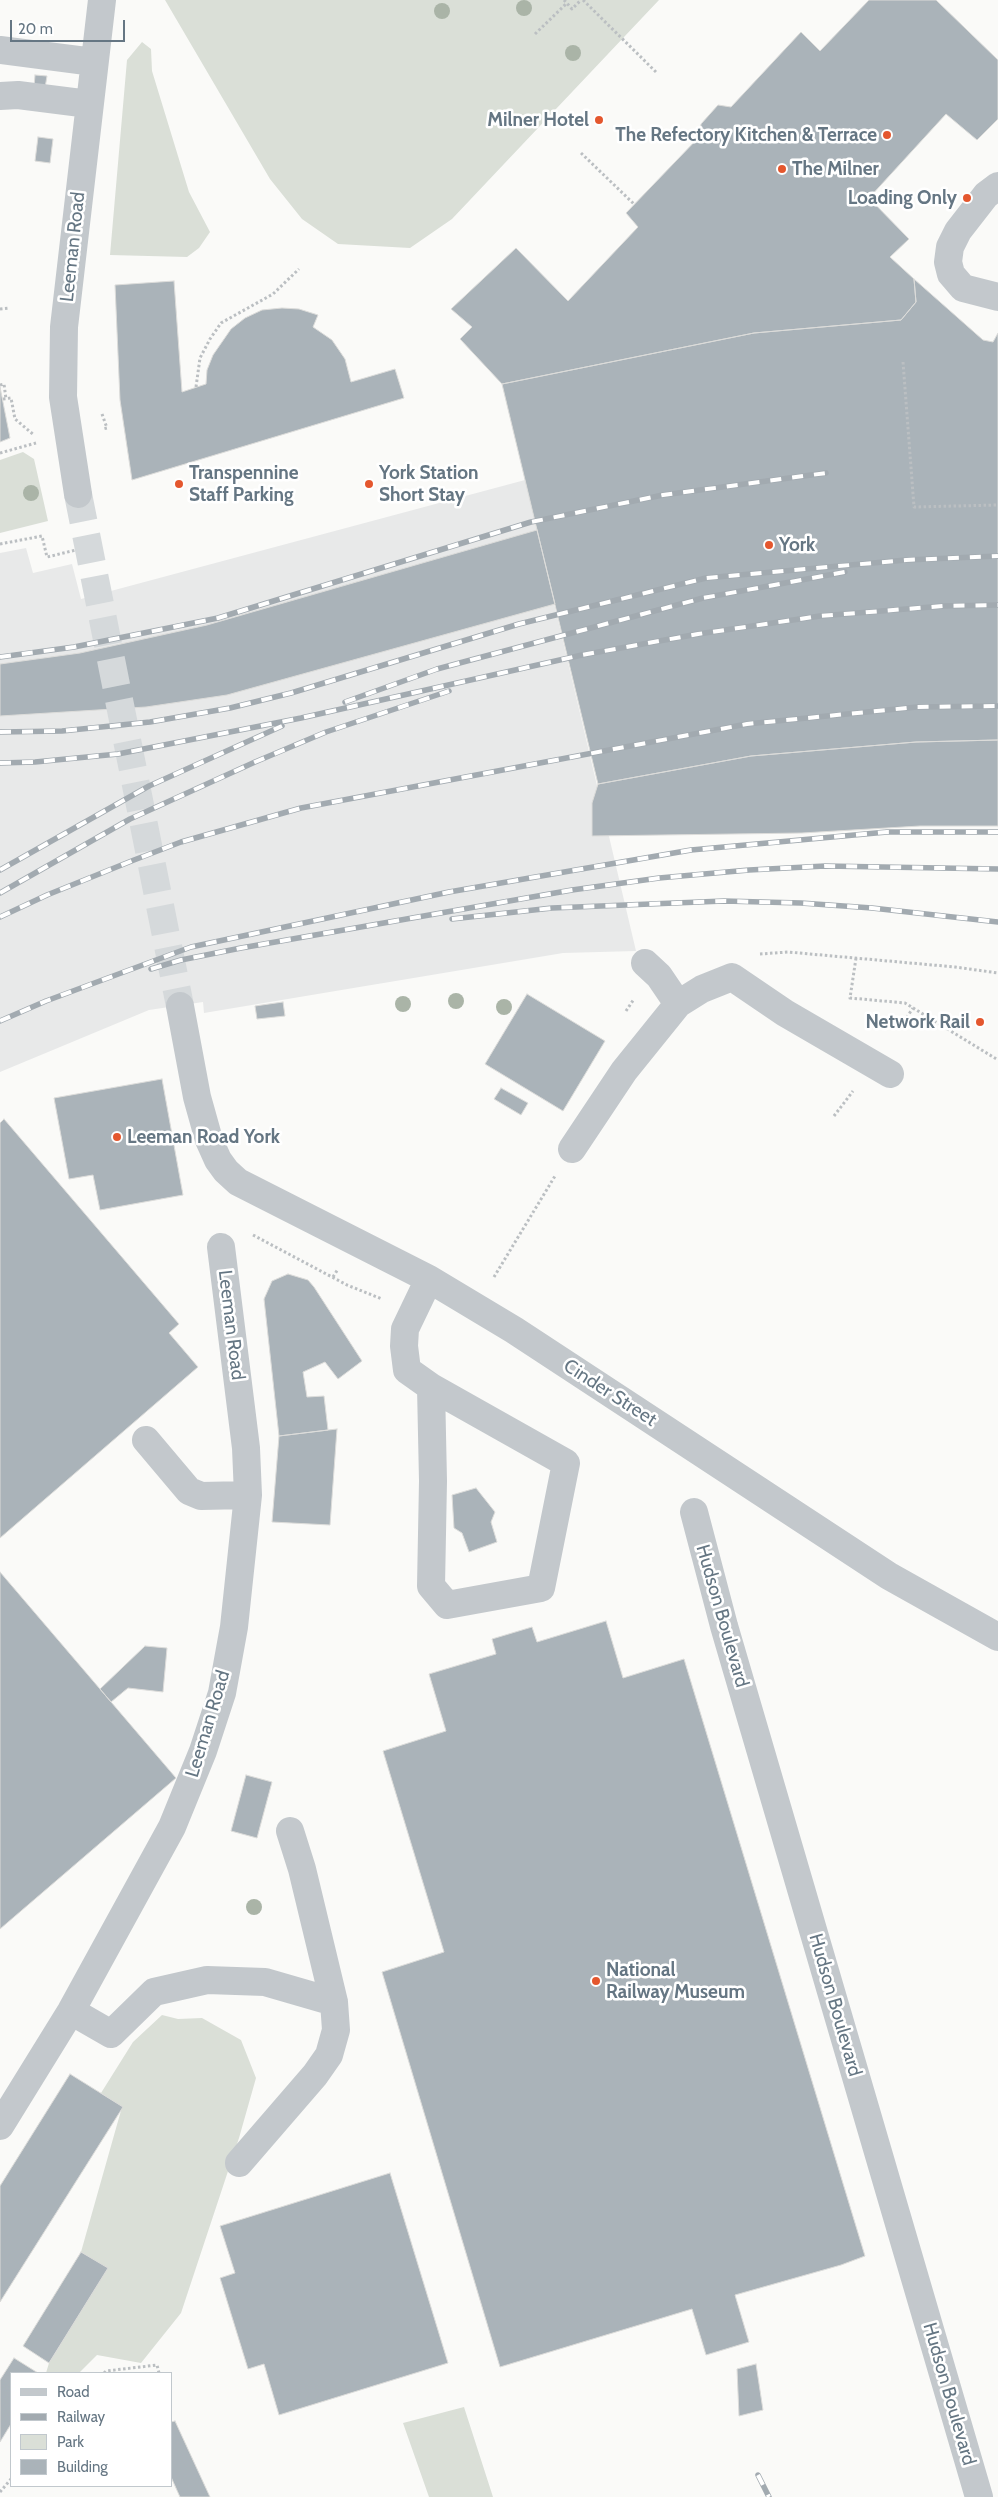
<!DOCTYPE html>
<style>
body{margin:0}
#map{position:relative;width:998px;height:2497px;overflow:hidden;background:#fafaf8;font-family:Cabin,sans-serif}
canvas{display:block}
.legend{position:absolute;left:10px;top:2372px;width:162px;height:115px;box-sizing:border-box;background:#fff;border:1px solid #c1c8cd;margin:0;padding:6px 9px;list-style:none;font-size:15px;color:#657683}
.legend li{display:flex;align-items:center;gap:10px;height:25px}
.legend b{width:25px;border:1px solid #c1c8cd}
.scale{position:absolute;left:10px;top:20px;width:115px;height:22px;box-sizing:border-box;border:2px solid #657683;border-top:0;padding-left:6px;font-size:15px;line-height:18px;white-space:nowrap;color:#657683;-webkit-text-stroke:4px #fff;paint-order:stroke}
</style>
<div id="map">
<canvas width="998" height="2497"></canvas>
<ul class="legend">
<li><b style="height:6px;background:#c3c8cc"></b>Road</li>
<li><b style="height:6px;background:#a2aab0"></b>Railway</li>
<li><b style="height:14px;background:#dadfd7"></b>Park</li>
<li><b style="height:14px;background:#aab3b9"></b>Building</li>
</ul>
<div class="scale">20 m</div>
</div>
<script>
const c = document.querySelector('canvas').getContext('2d');
c.lineJoin = 'round';
function fillPath(path, color) { c.fillStyle = color; c.fill(path, 'evenodd'); }
const toPath = rows => new Path2D(rows.map(r => 'M' + r).join(''));
function stroke(path, color, width, dash) { c.strokeStyle = color; c.lineWidth = width; c.lineCap = dash ? 'butt' : 'round'; c.setLineDash(dash || []); c.stroke(path); }
function write(font, color, halo, rows, align = 'center') {
  c.font = font + ' Cabin,sans-serif'; c.lineWidth = 5; c.setLineDash([]); c.textBaseline = 'middle'; c.strokeStyle = halo; c.fillStyle = color; for (const [text, x, y, turn = 0] of rows) {
    c.save(); c.translate(x, y); c.rotate((+turn || 0) * Math.PI / 180); c.textAlign = isNaN(turn) ? turn : align; if (halo) c.strokeText(text, 0, 0); c.fillText(text, 0, 0); c.restore();
  }
}
const built = toPath([
 [525,480,636,951,563,953,204,1013,203,1002,149,1010,0,1072,0,553,26,548,33,573,72,564,81,599]
]);
const green = toPath([
 [165,0,659,0,452,219,410,248,338,244,302,219,270,179],
 [142,42,151,49,152,71,189,192,210,232,199,248,187,257,110,255,127,60],
 [23,452,34,459,48,521,0,533,0,460],
 [162,2015,178,2019,202,2018,241,2040,256,2078,239,2138,181,2313,141,2363,97,2355,79,2373,46,2373,49,2363,107,2268,81,2252,122,2107,101,2093,133,2042],
 [464,2407,493,2497,429,2497,403,2423]
]);
const building = toPath([
 [869,0,936,0,998,60,998,119,977,140,946,114,869,198,909,239,890,257,914,279,916,302,901,320,754,333,502,384,460,339,472,327,451,309,516,248,568,301,638,227,626,213,700,136,701,124,718,105,731,107,801,32,820,51,869,0],
 [35,75,47,76,45,88,34,87,35,75],
 [38,137,53,139,50,163,35,161,38,137],
 [914,279,983,340,993,342,998,333,998,740,916,742,751,756,598,784,502,384,754,333,901,320,916,302,914,279],
 [174,281,182,392,206,384,207,370,213,355,231,329,245,318,262,310,282,308,299,309,318,315,313,327,332,340,345,359,351,382,395,369,404,398,132,480,120,400,115,285,174,281],
 [0,387,10,438,0,442,0,387],
 [537,530,555,604,227,695,146,707,0,716,0,664,80,653,207,625,537,530],
 [998,740,998,826,920,826,802,833,592,836,592,803,598,784,751,756,916,742,998,740],
 [527,994,605,1041,563,1111,485,1064,527,994],
 [283,1002,285,1016,257,1019,255,1006,283,1002],
 [162,1079,183,1195,100,1210,93,1175,69,1179,54,1098,162,1079],
 [501,1088,528,1103,521,1115,494,1099,501,1088],
 [4,1119,179,1324,169,1333,198,1367,0,1538,0,1123,4,1119],
 [288,1274,308,1280,314,1287,362,1361,338,1379,325,1362,303,1372,307,1397,324,1396,328,1430,279,1436,264,1299,272,1281,288,1274],
 [337,1429,330,1525,272,1522,279,1436,337,1429],
 [476,1488,495,1512,491,1522,497,1542,469,1552,462,1533,454,1528,452,1495,476,1488],
 [0,1572,176,1778,0,1929,0,1572],
 [606,1621,623,1678,684,1659,865,2256,841,2265,735,2295,749,2342,706,2355,692,2309,500,2367,382,1972,444,1952,383,1751,446,1731,429,1674,496,1654,492,1639,532,1627,537,1642,606,1621],
 [145,1646,167,1648,163,1692,128,1688,111,1702,100,1689,145,1646],
 [246,1775,272,1782,257,1838,231,1831,246,1775],
 [70,2074,123,2107,0,2302,0,2186,70,2074],
 [390,2173,448,2363,279,2415,264,2364,248,2369,220,2278,235,2273,220,2226,390,2173],
 [81,2252,108,2268,49,2363,23,2346,81,2252],
 [14,2358,38,2373,11,2373,11,2424,0,2442,0,2380,14,2358],
 [756,2364,763,2410,739,2416,737,2369,756,2364],
 [175,2421,210,2497,180,2497,171,2477,171,2422,175,2421]
]);
const minorTunnel = toPath([
 [78,494,180,1006]
]);
const path = toPath([
 [564,0,572,9,581,0],
 [583,0,656,72],
 [535,34,567,3],
 [581,153,635,205],
 [0,309,9,308],
 [903,362,914,507,998,505],
 [0,385,4,384,6,399],
 [196,387,200,358,210,339,221,323,273,294,299,269],
 [3,399,11,398,15,419,34,435],
 [102,414,107,428,103,429],
 [0,453,36,443],
 [0,544,42,536,47,557,76,550],
 [760,954,788,952,955,967,998,973],
 [856,958,850,998,905,1003,998,1060],
 [626,1011,634,999],
 [901,1026,913,1008],
 [834,1116,853,1091],
 [253,1235,347,1285,382,1299],
 [333,1277,338,1269],
 [494,1277,555,1176],
 [104,2373,106,2371,157,2365,159,2373],
 [0,2492,11,2479]
]);
const minor = toPath([
 [0,50,94,62],
 [0,96,18,95,89,104],
 [998,186,986,195,958,231,950,247,948,262,951,274,963,288,998,297],
 [78,494,63,397,64,327,102,0],
 [645,963,659,976,678,1004],
 [180,1006,197,1097,209,1140,218,1160,226,1171,238,1182,429,1279,514,1330,889,1576,998,1637],
 [572,1149,624,1071,678,1004,702,989,732,977,785,1013,890,1074],
 [429,1279,405,1329,404,1346,407,1370,431,1387,566,1463,541,1588,447,1605,431,1586,433,1481,431,1387],
 [146,1440,189,1491,201,1496,248,1495],
 [694,1512,724,1626,979,2497],
 [71,2011,111,2034,154,1992,207,1980,265,1982,334,2002],
 [0,2126,71,2011,172,1827,203,1751,222,1693,234,1627,248,1495,246,1448,221,1247],
 [239,2163,315,2075,329,2055,336,2030,334,2002,302,1869,290,1831]
]);
const rail = toPath([
 [0,657,74,647,218,618,531,522,663,495,826,473],
 [345,702,437,669,703,598,845,572],
 [0,732,62,731,150,722,230,708,291,693,519,624,706,578,906,560,998,556],
 [0,763,35,762,118,754,301,718,582,655,698,634,820,616,943,606,998,605],
 [0,870,149,786,282,726],
 [0,893,130,819,255,762,326,732,449,691],
 [0,917,47,895,134,860,181,842,301,808,747,724,917,707,998,706],
 [452,919,552,908,724,901,801,903,872,908,998,922],
 [151,969,181,960,241,948,572,890,659,878,749,870,825,866,998,869],
 [0,1021,46,1001,191,947,449,892,691,850,887,832,998,832],
 [758,2475,769,2497]
]);
const trees = [
 [524,8],
 [442,11],
 [573,53],
 [31,493],
 [456,1001],
 [403,1004],
 [504,1007],
 [254,1907]
];
const markers = [
 [599,120,5,"#e4572e"],
 [887,135,5,"#e4572e"],
 [782,169,5,"#e4572e"],
 [967,198,5,"#e4572e"],
 [179,484,5,"#e4572e"],
 [369,484,5,"#e4572e"],
 [769,545,5,"#e4572e"],
 [980,1022,5,"#e4572e"],
 [117,1137,5,"#e4572e"],
 [596,1981,5,"#e4572e"]
];
const poiNames = [
 ["Milner Hotel",589,120,"right"],
 ["The Refectory Kitchen & Terrace",877,135,"right"],
 ["The Milner",792,169],
 ["Loading Only",957,198,"right"],
 ["Transpennine",189,473],
 ["Staff Parking",189,495],
 ["York Station",379,473],
 ["Short Stay",379,495],
 ["York",779,545],
 ["Network Rail",970,1022,"right"],
 ["Leeman Road York",127,1137],
 ["National",606,1970],
 ["Railway Museum",606,1992]
];
const streetNames = [
 ["Leeman Road",73,247,-84],
 ["Leeman Road",231,1325,83],
 ["Cinder Street",610,1393,33],
 ["Hudson Boulevard",722,1616,74],
 ["Leeman Road",208,1724,-73],
 ["Hudson Boulevard",835,2005,74],
 ["Hudson Boulevard",949,2394,74]
];
fillPath(built, '#e8e9e9');
fillPath(green, '#dadfd7');
fillPath(building, '#aab3b9');
stroke(building, '#dcdcda', 1);
stroke(minorTunnel, '#d5d9db', 28, [28, 14]);
stroke(path, '#bbbfc2', 3, [2.5, 2.5]);
stroke(minor, '#c3c8cc', 28);
stroke(rail, '#a2aab0', 5.5);
stroke(rail, '#fff', 4, [11]);
c.fillStyle = '#aab4a7';
for (const [x, y] of trees) { c.beginPath(); c.arc(x, y, 8, 0, 2 * Math.PI); c.fill(); }
for (const [x, y, r, color] of markers) { const dot = new Path2D(); dot.arc(x, y, r, 0, 2 * Math.PI); c.fillStyle = color; c.fill(dot); stroke(dot, '#fff', 2); }
write('bold 19px', '#657683', '#fff', poiNames, 'left');
write('19px', '#657683', '#fff', streetNames);
</script>
